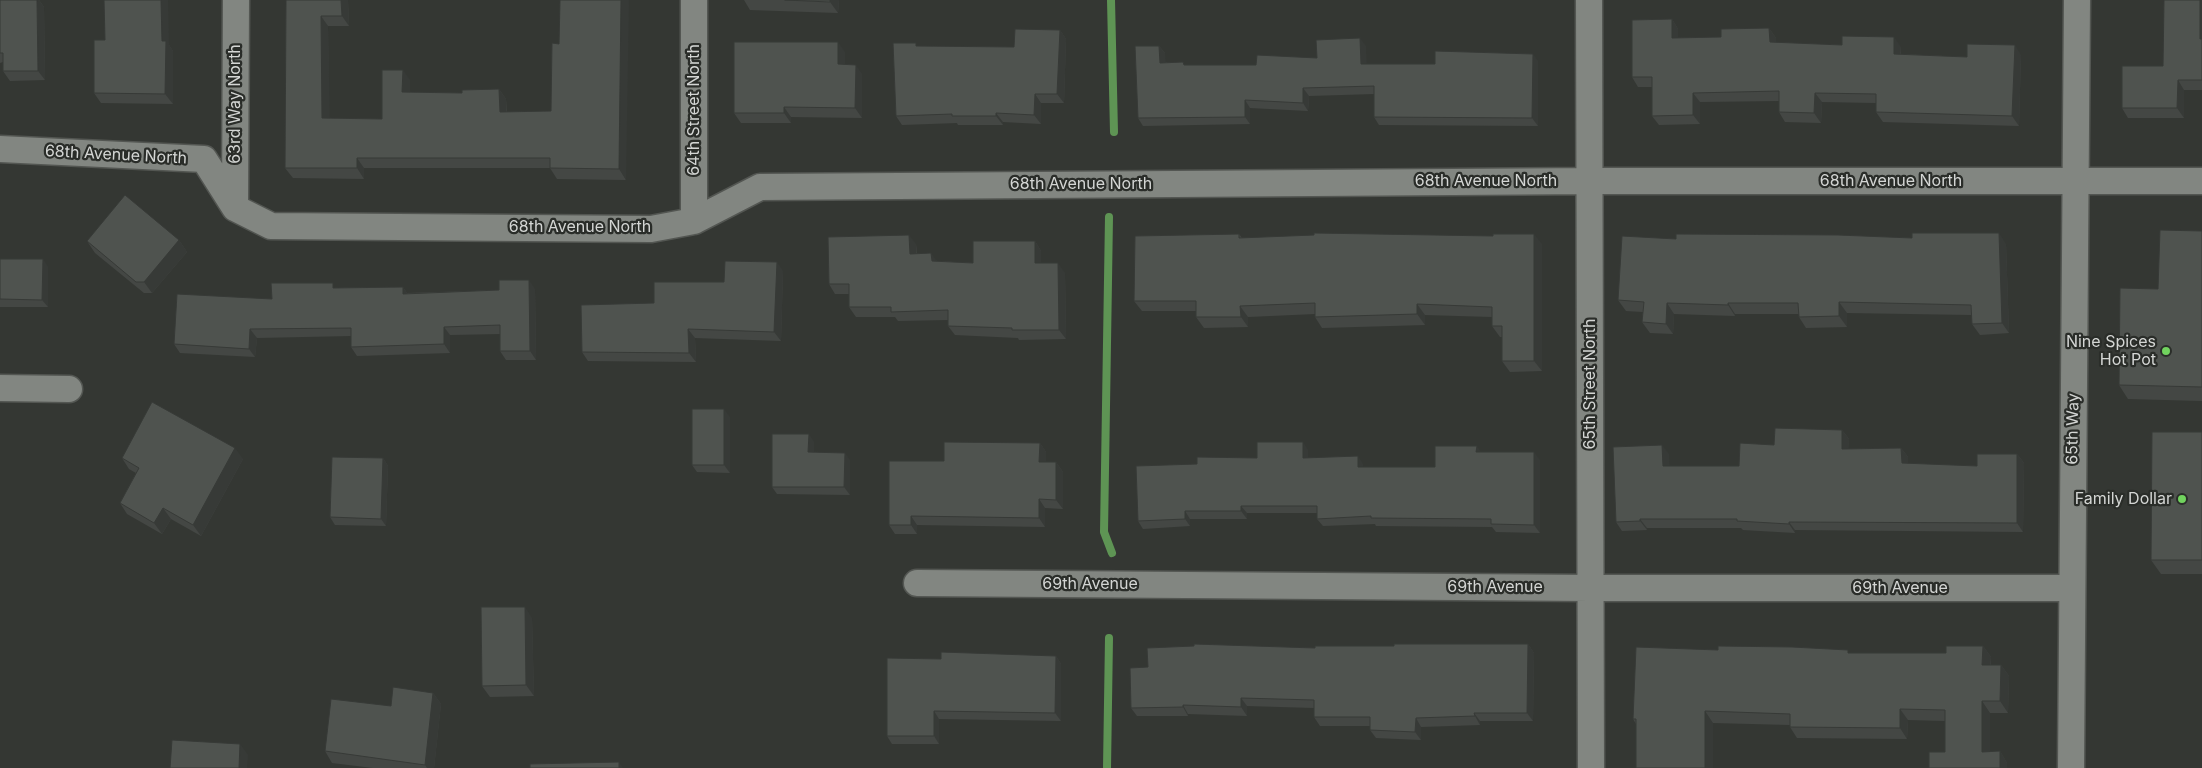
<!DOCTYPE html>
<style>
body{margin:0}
canvas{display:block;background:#343733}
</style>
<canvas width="2202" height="768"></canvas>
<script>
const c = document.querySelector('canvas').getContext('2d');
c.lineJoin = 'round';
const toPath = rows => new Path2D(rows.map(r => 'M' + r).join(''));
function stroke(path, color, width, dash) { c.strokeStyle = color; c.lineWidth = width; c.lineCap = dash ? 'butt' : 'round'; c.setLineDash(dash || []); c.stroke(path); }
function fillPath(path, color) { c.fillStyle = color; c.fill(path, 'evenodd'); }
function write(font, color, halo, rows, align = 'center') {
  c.font = font + ' Inter,sans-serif'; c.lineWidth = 4.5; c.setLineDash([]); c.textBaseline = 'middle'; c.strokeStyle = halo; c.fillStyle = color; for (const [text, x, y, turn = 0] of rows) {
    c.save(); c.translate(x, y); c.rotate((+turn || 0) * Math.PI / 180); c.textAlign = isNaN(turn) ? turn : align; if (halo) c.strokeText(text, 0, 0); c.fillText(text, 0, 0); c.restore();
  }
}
const stream = toPath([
 [1111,0,1114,132],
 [1109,217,1104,532,1112,553],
 [1107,768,1109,638]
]);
const minor = toPath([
 [1589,0,1591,768],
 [0,149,204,159,235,208,271,226,651,229,694,221,760,187,1590,181,2202,181],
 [235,208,236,0],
 [694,221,694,0],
 [0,388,69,389],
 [917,583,1590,588,2072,588],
 [2071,768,2077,0]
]);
const wall = toPath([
 [0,0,39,0,44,7,45,80,10,81,3,71,3,62,0,63],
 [286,0,367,0,348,0,349,26,328,26,329,118,382,119,410,80,410,92,462,93,499,89,506,99,507,112,551,111,552,43,626,180,557,179,550,168,364,168,364,179,293,178,285,168],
 [744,0,839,0,838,13,750,10],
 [2202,0,2202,90,2184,90,2184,118,2128,118,2122,108,2163,66],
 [1672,19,1678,29,1678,38,1721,37,1769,28,1776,38,1776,43,1901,47,1901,54,1967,57,2021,55,2019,126,1883,122,1876,112,1876,103,1822,102,1821,123,1785,122,1779,112,1779,101,1700,102,1700,124,1659,125,1652,116,1652,87,1638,87,1632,77],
 [1060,30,1066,39,1064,103,1041,103,1041,124,1003,122,1003,125,958,125,957,123,902,125,896,116,918,46,1014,47],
 [169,45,173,51,173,104,101,103,94,93],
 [1159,46,1165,53,1165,62,1186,65,1256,65,1317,58,1366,46,1366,64,1435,64,1538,61,1538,126,1379,125,1374,117,1374,94,1309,96,1308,111,1250,108,1250,124,1143,126,1138,118],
 [845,52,845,65,862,74,862,118,791,117,791,123,741,123,734,113],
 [2202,231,2202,401,2128,399,2119,385,2158,289],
 [1239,234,1242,238,1542,244,1542,371,1510,372,1502,361,1502,337,1500,337,1492,326,1492,317,1425,315,1425,325,1322,328,1315,317,1315,314,1248,317,1248,327,1204,328,1196,317,1196,311,1142,311,1134,301],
 [1676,239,2006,244,2009,333,1980,335,1972,324,1972,315,1847,313,1847,327,1806,328,1799,317,1799,314,1735,314,1735,316,1674,314,1673,334,1650,333,1642,322,1643,312,1626,311,1618,300],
 [179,240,187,252,152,293,144,293,95,253,87,241],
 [1035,241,1041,251,1041,263,1065,273,1066,339,1019,340,1018,338,955,335,948,326,948,320,898,321,895,317,856,317,849,307,849,294,835,294,829,284,916,244,917,253,937,261,973,263],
 [0,259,48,267,48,307,0,307],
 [783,271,781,341,695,338,696,362,588,361,582,352,654,303,724,282],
 [403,287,407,293,535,289,536,360,506,360,500,351,500,334,450,335,450,353,357,356,351,347,351,336,257,338,255,357,180,353,174,344,336,288],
 [730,417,730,473,697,472,692,465],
 [1842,430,1849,439,1848,449,1901,448,1908,457,1908,464,1977,466,2017,454,2024,463,2023,532,1795,530,1795,533,1743,530,1741,528,1647,528,1647,530,1622,531,1616,522,1669,454,1669,466,1739,466,1774,445],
 [2202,432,2202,574,2161,574,2151,560],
 [814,442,814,452,850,460,850,495,777,494,772,487],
 [1040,443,1046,452,1046,462,1056,462,1063,472,1063,509,1045,508,1045,527,917,525,917,534,895,534,889,525,944,461],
 [1308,450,1308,458,1363,464,1363,467,1435,467,1481,452,1540,460,1540,533,1496,532,1492,527,1376,526,1375,524,1323,526,1317,519,1317,513,1247,513,1247,519,1190,519,1190,526,1143,529,1138,521,1197,464,1257,458],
 [122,458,243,459,201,536,171,519,162,534,127,514,120,503,136,473,129,469],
 [383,458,388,466,386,526,335,525,330,517],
 [532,618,534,696,490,697,482,686],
 [1528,644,1534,653,1533,721,1480,721,1480,725,1421,727,1421,740,1376,738,1370,730,1370,726,1320,726,1314,717,1314,708,1247,706,1247,716,1188,714,1188,716,1137,716,1131,708,1148,667,1315,648,1394,646],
 [1983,646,1991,657,1991,665,2001,665,2009,676,2008,713,1990,713,1990,752,2000,751,2007,763,1945,752,1945,721,1908,720,1907,739,1797,738,1790,727,1790,725,1713,723,1713,768,1636,768,1636,724,1633,719,1718,650,1851,653,1946,653],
 [1056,656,1061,664,1061,721,939,719,939,744,892,744,887,736,941,659],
 [433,693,441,704,434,768,373,768,332,763,325,751,391,706]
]);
const shadedWall = toPath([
 [37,0,39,0,44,7,45,80,38,71],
 [161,0,168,0,169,45,173,51,173,104,165,94,162,41],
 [341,0,348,0,349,26,342,16],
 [621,0,629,0,626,180,619,169],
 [830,0,839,0,838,13,830,2],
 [2200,0,2202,0,2202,42,2200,39],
 [321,16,328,26,330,128,322,118],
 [1672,19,1678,29,1678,48,1672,38],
 [1769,28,1776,38,1776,52,1770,42],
 [1060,30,1066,39,1064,103,1057,94],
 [1894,37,1901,47,1900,64,1894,54],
 [1360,38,1366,46,1367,72,1361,64],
 [838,42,845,52,845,74,838,64],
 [2015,45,2021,55,2019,126,2012,116],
 [1159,46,1165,53,1166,70,1160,63],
 [1533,54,1538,61,1538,126,1532,118],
 [856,65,862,74,862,118,855,108],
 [403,70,410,80,410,102,402,92],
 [2178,80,2184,90,2184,118,2177,108],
 [1303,88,1309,96,1308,111,1303,103],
 [499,89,506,99,507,123,500,112],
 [1693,93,1700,102,1700,124,1693,115],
 [1815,93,1822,102,1821,123,1814,113],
 [1035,94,1041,103,1041,124,1034,115],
 [1245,100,1250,108,1250,124,1245,117],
 [784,107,791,117,791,123,784,113],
 [996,113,1003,122,1003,125,996,116],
 [357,158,364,168,364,179,357,168],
 [1999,233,2006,244,2009,333,2002,323],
 [1534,234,1542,244,1542,371,1534,361],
 [909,235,916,244,917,263,910,254],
 [179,240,187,252,152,293,144,282],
 [1035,241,1041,251,1041,273,1035,263],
 [931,253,938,263,932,261],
 [43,259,48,267,48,307,42,300],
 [777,262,783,271,781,341,774,332],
 [1058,263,1065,273,1066,339,1059,330],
 [529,280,535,289,536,360,530,351],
 [403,287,409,296,403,294],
 [1839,302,1847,313,1847,327,1839,316],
 [1667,303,1674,314,1673,334,1666,324],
 [1728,303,1735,314,1735,316,1728,305],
 [1417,304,1425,315,1425,325,1417,314],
 [1240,306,1248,317,1248,327,1241,317],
 [444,327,450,335,450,353,444,344],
 [250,329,257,338,255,357,249,349],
 [688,329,695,338,696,362,689,353],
 [724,409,730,417,730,473,724,465],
 [1842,430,1849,439,1848,458,1842,449],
 [809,434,814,442,814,460,808,452],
 [1303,442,1308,450,1308,466,1303,458],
 [1040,443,1046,452,1046,472,1039,462],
 [1662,445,1669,454,1670,475,1663,466],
 [1477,446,1482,454,1476,452],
 [235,448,243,459,201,536,193,525],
 [1901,448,1908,457,1908,472,1902,463],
 [1534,452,1540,460,1540,533,1534,525],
 [845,453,850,460,850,495,844,487],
 [2017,454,2024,463,2023,532,2017,523],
 [1358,456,1363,464,1364,475,1358,467],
 [383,458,388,466,386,526,381,519],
 [1056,462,1063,472,1063,509,1056,500],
 [1039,499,1045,508,1045,527,1039,518],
 [1241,506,1247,513,1247,519,1241,511],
 [163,508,171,519,162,534,154,523],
 [1185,511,1190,519,1190,526,1185,519],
 [911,516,917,525,917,534,911,525],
 [1640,519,1647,528,1647,530,1640,521],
 [1789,522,1795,530,1795,533,1789,524],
 [525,607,532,618,534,696,526,685],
 [1528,644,1534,653,1533,721,1527,713],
 [1983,646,1991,657,1990,676,1982,665],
 [1056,656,1061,664,1061,721,1055,713],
 [2001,665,2009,676,2008,713,2000,701],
 [433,693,441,704,434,768,427,768,425,765],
 [1241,698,1247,706,1247,716,1241,707],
 [1982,701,1990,713,1990,763,1982,752],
 [1183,705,1188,714,1188,716,1183,707],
 [1900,709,1908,720,1907,739,1900,728],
 [934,711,939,719,939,744,934,736],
 [1705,711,1713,723,1713,768,1705,768],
 [1474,713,1480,721,1480,725,1475,716],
 [1416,718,1421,727,1421,740,1415,732],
 [240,744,248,755,247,768,239,768],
 [2000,751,2007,763,2007,768,2000,768],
 [619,762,623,768,619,768]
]);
const building = toPath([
 [0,0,37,0,38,71,3,71,3,53,0,53,0,0],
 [104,0,161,0,162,41,166,41,165,94,94,93,94,40,105,40,104,0],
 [286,0,341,0,342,16,321,16,322,118,382,119,382,70,403,70,402,92,462,93,462,90,499,89,500,112,551,111,552,43,559,44,560,0,621,0,619,169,550,168,550,158,357,158,357,168,285,168,286,0],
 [785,0,830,0,830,2,785,0],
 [2164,0,2200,0,2200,39,2202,39,2202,80,2178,80,2177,108,2122,108,2122,66,2163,66,2164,0],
 [1672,19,1672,38,1721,37,1721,29,1769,28,1770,42,1842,45,1842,36,1894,37,1894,54,1967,57,1967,44,2015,45,2012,116,1876,112,1876,94,1815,93,1814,113,1779,112,1779,91,1693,93,1693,115,1652,116,1652,77,1632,77,1632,20,1672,19],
 [1015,29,1060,30,1057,94,1035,94,1034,115,996,113,996,116,952,116,952,114,896,116,893,43,916,43,916,46,1014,47,1015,29],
 [1360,38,1361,64,1435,64,1435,51,1533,54,1532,118,1374,117,1374,86,1303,88,1303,103,1245,100,1245,117,1138,118,1135,46,1159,46,1160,63,1183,62,1184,65,1256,65,1257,55,1317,58,1316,40,1360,38],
 [734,42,838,42,838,64,856,65,855,108,784,107,784,113,734,113,734,42],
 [125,195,179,240,144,282,136,282,87,241,125,195],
 [2160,230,2202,231,2202,387,2119,385,2120,288,2158,289,2160,230],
 [1314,233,1493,236,1493,234,1534,234,1534,361,1502,361,1502,326,1492,326,1492,307,1417,304,1417,314,1315,317,1315,303,1240,306,1241,317,1196,317,1196,301,1134,301,1135,236,1239,234,1239,238,1314,235,1314,233],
 [1912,233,1999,233,2002,323,1972,324,1971,305,1839,302,1839,316,1799,317,1798,303,1728,303,1728,305,1667,303,1666,324,1642,322,1644,302,1618,300,1622,236,1676,239,1676,234,1838,235,1912,238,1912,233],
 [909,235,910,254,931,253,932,261,973,263,973,241,1035,241,1035,263,1058,263,1059,330,1012,330,1012,328,948,326,948,310,891,312,891,307,849,307,849,284,829,284,828,237,909,235],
 [0,259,43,259,42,300,0,299,0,259],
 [725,261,777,262,774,332,688,329,689,353,582,352,581,305,654,303,654,282,724,282,725,261],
 [499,280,529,280,530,351,500,351,500,325,444,327,444,344,351,347,351,328,250,329,249,349,174,344,177,294,272,299,271,283,333,283,333,288,403,287,403,294,499,290,499,280],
 [152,402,235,448,193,525,163,508,154,523,120,503,139,468,122,458,152,402],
 [692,409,724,409,724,465,692,465,692,409],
 [1775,428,1842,430,1842,449,1901,448,1902,463,1977,466,1977,454,2017,454,2017,523,1789,522,1789,524,1737,521,1737,519,1640,519,1640,521,1616,522,1613,447,1662,445,1663,466,1739,466,1740,443,1774,445,1775,428],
 [2152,432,2202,432,2202,560,2151,560,2152,432],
 [772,434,809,434,808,452,845,453,844,487,772,487,772,434],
 [944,442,1040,443,1039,462,1056,462,1056,500,1039,499,1039,518,911,516,911,525,889,525,889,461,944,461,944,442],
 [1257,442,1303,442,1303,458,1358,456,1358,467,1435,467,1435,446,1477,446,1476,452,1534,452,1534,525,1491,524,1491,519,1371,518,1371,516,1317,519,1317,506,1241,506,1241,511,1185,511,1185,519,1138,521,1136,466,1197,464,1197,457,1257,458,1257,442],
 [332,457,383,458,381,519,330,517,332,457],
 [481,607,525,607,526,685,482,686,481,607],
 [1194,644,1315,648,1315,646,1394,646,1394,644,1528,644,1527,713,1474,713,1475,716,1416,718,1415,732,1370,730,1370,717,1314,717,1314,700,1241,698,1241,707,1183,705,1183,707,1131,708,1130,668,1148,667,1147,648,1194,646,1194,644],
 [1718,646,1792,647,1848,650,1848,653,1946,653,1946,646,1983,646,1982,665,2001,665,2000,701,1982,701,1982,752,2000,751,2000,768,1929,768,1929,752,1945,752,1945,710,1900,709,1900,728,1790,727,1790,714,1705,711,1705,768,1636,768,1636,719,1633,719,1636,647,1718,650,1718,646],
 [941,652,1056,656,1055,713,934,711,934,736,887,736,887,658,941,659,941,652],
 [393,687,433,693,425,765,325,751,331,699,391,706,393,687],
 [172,740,240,744,239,768,170,768,172,740],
 [619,762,619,768,530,768,530,764,619,762]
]);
const markers = [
 [2166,351,5,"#71d35e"],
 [2182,499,5,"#71d35e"]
];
const streetNames = [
 ["63rd Way North",235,104,-90],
 ["64th Street North",694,110,-90],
 ["68th Avenue North",116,155,3],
 ["68th Avenue North",1486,181],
 ["68th Avenue North",1891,181],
 ["68th Avenue North",1081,184],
 ["68th Avenue North",580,227],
 ["65th Street North",1590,384,-90],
 ["65th Way",2073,429,-89],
 ["69th Avenue",1090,584],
 ["69th Avenue",1495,587],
 ["69th Avenue",1900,588]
];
const poiNames = [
 ["Nine Spices",2156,342],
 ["Hot Pot",2156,360],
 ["Family Dollar",2172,499]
];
stroke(stream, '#5e9454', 8);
stroke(minor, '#535652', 29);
stroke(minor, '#828681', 26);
fillPath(wall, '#444744');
fillPath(shadedWall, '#373a37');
fillPath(building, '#4f534f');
stroke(building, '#373a37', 1);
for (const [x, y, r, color] of markers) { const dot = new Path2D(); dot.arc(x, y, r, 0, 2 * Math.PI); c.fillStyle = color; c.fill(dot); stroke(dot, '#2a2d29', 2); }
write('16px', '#d4d6d4', '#2a2d29', streetNames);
write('16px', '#d4d6d4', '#2a2d29', poiNames, 'right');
</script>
